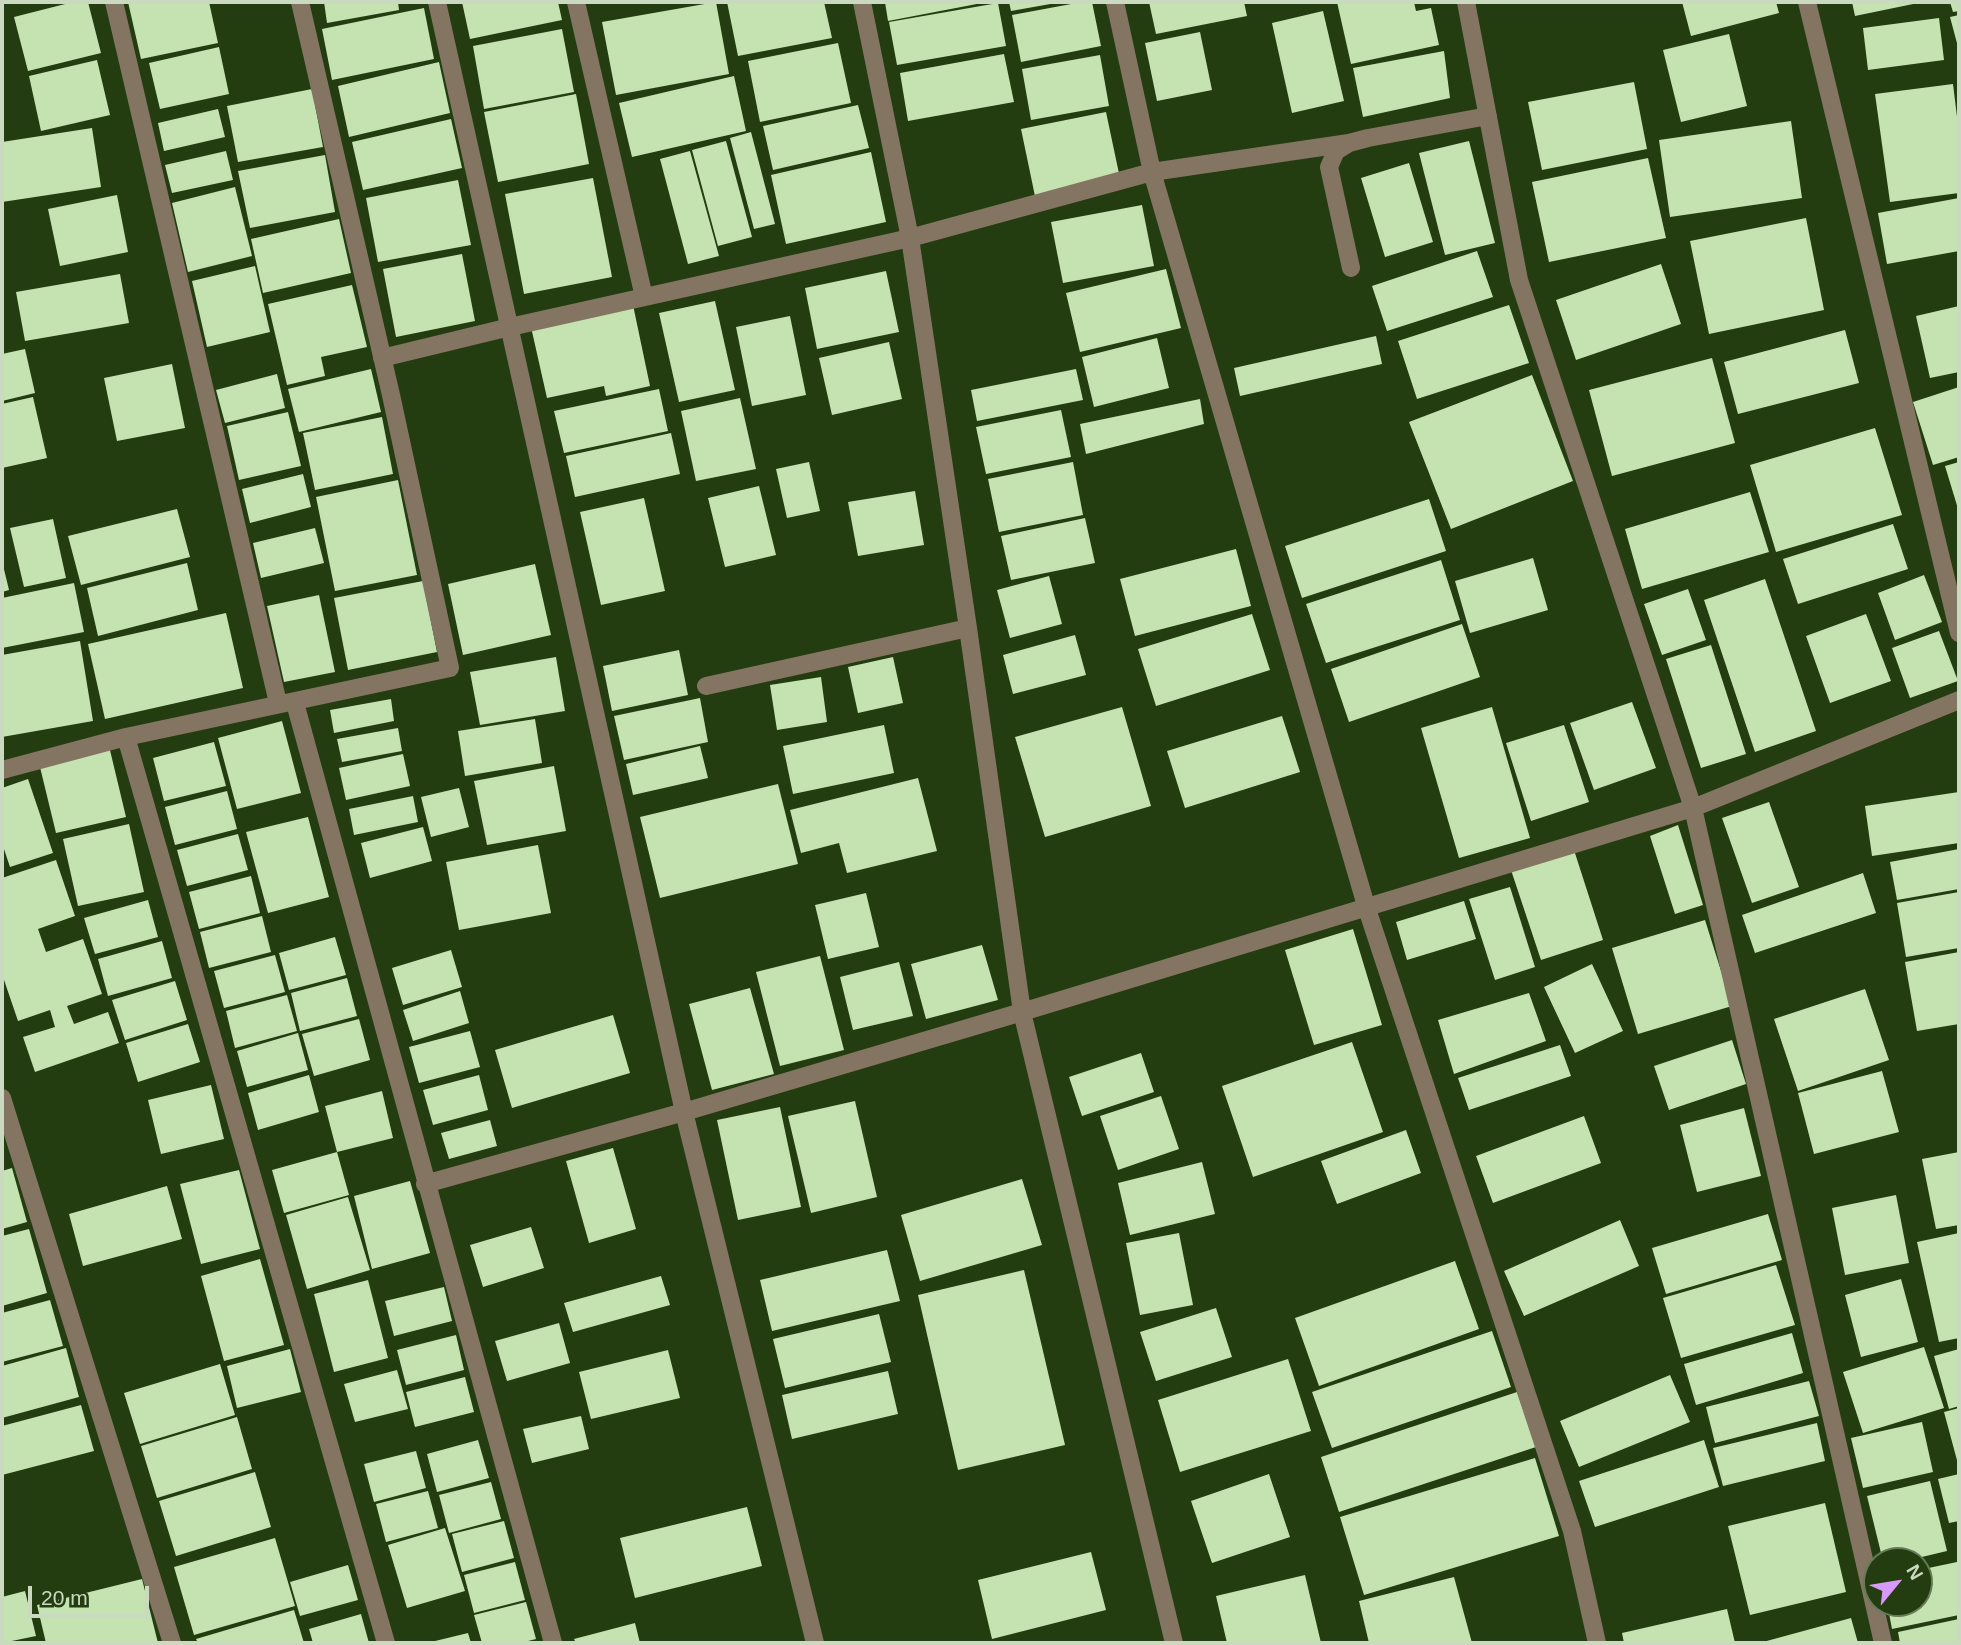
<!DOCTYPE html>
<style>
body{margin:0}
#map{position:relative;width:1961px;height:1645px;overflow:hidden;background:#233c10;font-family:Arial,sans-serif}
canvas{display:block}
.frame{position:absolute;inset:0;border:4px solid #cadac1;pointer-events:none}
.north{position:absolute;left:1863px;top:1547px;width:70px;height:70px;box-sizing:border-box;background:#233c10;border:2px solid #667b57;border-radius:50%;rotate:60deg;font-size:19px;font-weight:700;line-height:28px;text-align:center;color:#cadac1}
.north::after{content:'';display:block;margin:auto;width:24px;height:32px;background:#d89af8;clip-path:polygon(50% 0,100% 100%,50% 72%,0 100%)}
.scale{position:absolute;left:28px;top:1586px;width:121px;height:32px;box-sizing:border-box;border:4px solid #cadac1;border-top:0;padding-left:9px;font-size:21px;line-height:24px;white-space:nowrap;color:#cadac1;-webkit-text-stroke:5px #233c10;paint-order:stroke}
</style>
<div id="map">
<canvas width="1961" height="1645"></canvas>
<div class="frame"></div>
<div class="north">N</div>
<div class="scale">20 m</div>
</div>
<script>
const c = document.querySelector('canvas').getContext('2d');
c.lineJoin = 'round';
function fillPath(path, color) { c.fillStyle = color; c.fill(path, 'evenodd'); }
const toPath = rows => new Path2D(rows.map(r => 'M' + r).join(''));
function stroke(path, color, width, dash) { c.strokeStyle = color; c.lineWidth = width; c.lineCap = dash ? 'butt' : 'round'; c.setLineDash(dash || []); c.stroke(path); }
const building = toPath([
 [73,2,88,2,101,53,28,71,14,17],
 [128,2,209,2,218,43,141,59],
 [324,2,398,2,399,10,327,23],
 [462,2,558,2,562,20,470,39],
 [716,2,729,74,616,95,602,22],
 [727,2,824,2,832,38,738,56],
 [885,2,982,2,982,3,888,21],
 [1009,2,1056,2,1056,3,1011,11],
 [1082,2,1092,2,1101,46,1021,62,1012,15],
 [1149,2,1244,2,1247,16,1156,34],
 [1337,2,1414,2,1416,11,1431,8,1439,45,1351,64],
 [1682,2,1776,2,1779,13,1691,36],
 [1852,2,1918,2,1918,3,1855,16],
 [1950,2,1959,2,1959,11,1953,12],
 [998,3,1006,46,897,65,889,22],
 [424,8,434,59,332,80,322,29],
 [1323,11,1344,101,1292,113,1272,23],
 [1959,15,1959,47,1958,47,1950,17],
 [1939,18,1944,60,1868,70,1863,28],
 [562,29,574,92,484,109,473,46],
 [1200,32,1212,90,1157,101,1145,43],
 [1729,34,1747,106,1681,122,1663,50],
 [838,43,851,103,760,122,748,61],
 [219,47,229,94,160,109,149,63],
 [1444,51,1450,98,1363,117,1353,68],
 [1004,54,1014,102,908,121,900,73],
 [1100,55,1109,106,1031,120,1022,69],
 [97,60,110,115,41,131,29,76],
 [439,62,450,113,349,137,338,86],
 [734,76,746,131,632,157,619,103],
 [1634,82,1647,149,1542,170,1528,102],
 [1953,84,1959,133,1959,193,1890,202,1875,94],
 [312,89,323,147,238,162,227,106],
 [576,94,589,164,498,182,484,112],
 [858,105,869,148,773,170,763,126],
 [218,109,225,137,164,151,158,123],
 [1106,112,1121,183,1036,201,1021,129],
 [451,119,462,168,363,190,352,142],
 [1791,121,1802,198,1670,217,1659,140],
 [92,128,101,187,2,202,2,142],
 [751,132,775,224,754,229,730,138],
 [726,141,752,237,718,246,692,150],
 [1469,141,1495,243,1445,255,1419,153],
 [226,151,233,180,172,193,165,165],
 [690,151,719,256,688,264,660,159],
 [871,152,886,222,786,244,771,175],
 [325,155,335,212,250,228,238,171],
 [1648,158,1666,238,1549,262,1532,182],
 [1409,163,1433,242,1385,257,1361,178],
 [593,178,612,277,524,294,505,194],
 [458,180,471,245,378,262,366,198],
 [235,187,252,256,188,272,172,203],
 [117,195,128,252,60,266,48,209],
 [1959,198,1959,251,1887,264,1878,213],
 [1142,205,1154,266,1063,283,1051,222],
 [1806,218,1824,310,1709,334,1690,241],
 [339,219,351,273,263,293,251,239],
 [1477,251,1493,297,1387,331,1372,286],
 [462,254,475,321,396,337,383,269],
 [1661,264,1681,324,1576,360,1556,300],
 [255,266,270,332,207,347,192,281],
 [1166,269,1181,328,1080,352,1066,293],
 [886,271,899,332,817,349,805,288],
 [120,274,129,323,25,341,16,292],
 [352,285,367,347,321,357,325,376,287,385,268,304],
 [715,301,735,390,679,402,659,313],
 [633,305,650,386,606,396,604,386,547,398,531,327],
 [1509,305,1529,363,1417,399,1398,341],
 [1959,306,1959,372,1930,378,1916,316],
 [790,316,806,395,752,406,736,327],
 [1845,330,1859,383,1738,414,1724,362],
 [1376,336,1382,364,1240,396,1234,368],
 [1157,338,1169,388,1094,407,1082,357],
 [889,342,902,399,832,415,819,358],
 [25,349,35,393,2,401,2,354],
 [1712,358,1735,443,1612,476,1589,390],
 [172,364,185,428,117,441,104,378],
 [371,369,381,412,299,432,288,389],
 [1076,369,1083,400,977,421,971,390],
 [277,374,285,408,225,423,216,390],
 [1532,375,1573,481,1451,529,1409,422],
 [1959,387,1959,457,1933,465,1913,402],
 [659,389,668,431,564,453,554,411],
 [33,397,47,458,2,468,2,404],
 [740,398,756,469,696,481,681,411],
 [1200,399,1204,424,1086,454,1080,424],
 [1061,410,1071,457,986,474,976,427],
 [288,412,301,466,239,480,227,426],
 [382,417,393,474,315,490,303,433],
 [1875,428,1902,515,1776,552,1750,465],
 [671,433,680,474,575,497,566,456],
 [809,462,820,511,787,518,776,469],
 [1073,462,1083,515,999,532,988,479],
 [1959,462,1959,512,1945,466],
 [303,474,311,507,250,523,242,489],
 [398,480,417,575,335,591,316,497],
 [759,486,776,555,725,567,708,498],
 [915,491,924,545,858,556,848,502],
 [1750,492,1769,552,1642,589,1625,529],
 [644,498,665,591,601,605,580,512],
 [1429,499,1446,551,1302,598,1285,546],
 [177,509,190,557,81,585,68,536],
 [1085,518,1095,563,1011,580,1001,536],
 [53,519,66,578,24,587,10,528],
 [1893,524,1908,569,1798,604,1783,559],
 [315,528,324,563,261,578,253,543],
 [1236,549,1251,606,1135,636,1120,579],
 [1533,558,1548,610,1470,633,1455,581],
 [1441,560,1460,620,1326,663,1306,604],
 [2,561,9,590,2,592],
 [187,563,198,610,98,636,87,588],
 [535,564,551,635,463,655,448,584],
 [1924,575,1942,622,1895,640,1878,593],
 [1049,576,1062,624,1010,638,997,590],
 [1765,579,1816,731,1755,752,1704,600],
 [423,581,437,652,348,670,334,598],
 [74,583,84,632,2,648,2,598],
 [1688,589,1706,640,1662,655,1644,604],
 [319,595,335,672,284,682,267,606],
 [226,613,243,688,105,719,88,644],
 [1252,614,1270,670,1156,706,1138,649],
 [1866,614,1891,681,1830,703,1806,636],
 [1462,624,1480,677,1349,722,1331,669],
 [1939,631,1958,681,1910,698,1892,648],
 [1075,635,1086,675,1013,694,1003,655],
 [80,641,93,721,2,737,2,655],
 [1711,645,1746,754,1701,768,1666,659],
 [679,650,688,695,612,711,603,666],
 [556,657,565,711,480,725,470,672],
 [893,657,903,703,858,713,848,667],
 [821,677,827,722,777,730,770,685],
 [700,698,708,742,624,760,614,716],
 [391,699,394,721,334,733,330,710],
 [1632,702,1656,768,1594,790,1570,723],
 [1122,707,1151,806,1045,837,1015,737],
 [1492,707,1530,838,1459,858,1421,728],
 [1282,716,1300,772,1185,808,1167,751],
 [535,719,542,763,465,776,458,731],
 [282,721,301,793,237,809,218,738],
 [884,725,894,773,793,794,783,746],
 [1564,725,1589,802,1531,821,1506,743],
 [398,728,402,751,342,762,337,739],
 [214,742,226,786,164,801,153,758],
 [109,746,126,817,56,833,39,763],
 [700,746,708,778,633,795,626,764],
 [403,754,410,786,346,800,339,768],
 [554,766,566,831,487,845,474,781],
 [918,778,937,851,847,873,839,843,801,853,790,810],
 [28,779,53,853,10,867,2,843,2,788],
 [778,784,798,864,660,898,640,817],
 [459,788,469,827,431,837,421,797],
 [227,791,237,829,175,845,165,807],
 [1959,792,1959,843,1872,856,1865,806],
 [413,796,418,822,354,835,349,809],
 [1769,802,1799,887,1752,903,1722,818],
 [308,817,329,897,268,913,246,832],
 [129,824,144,892,78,906,63,839],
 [1678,825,1703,905,1675,914,1650,836],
 [423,827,432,861,370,878,361,843],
 [238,834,248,870,187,886,177,850],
 [538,845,551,913,459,930,446,862],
 [1959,849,1959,889,1897,900,1890,862],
 [1574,850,1603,940,1541,960,1511,870],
 [56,860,75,916,38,929,46,952,83,939,102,994,67,1006,74,1024,108,1012,119,1043,35,1072,23,1037,55,1027,50,1010,18,1021,2,974,2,878],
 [1863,873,1876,913,1755,953,1742,915],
 [251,876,260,913,199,929,189,892],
 [1510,887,1535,967,1495,980,1469,899],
 [1959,892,1959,948,1906,957,1897,903],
 [866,893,879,947,828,959,815,905],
 [148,900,158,937,95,954,84,918],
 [1464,901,1476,939,1407,960,1396,922],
 [262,916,271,952,209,968,200,932],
 [1705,920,1732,1006,1638,1034,1612,948],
 [1353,929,1382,1025,1314,1045,1285,950],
 [335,937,346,975,289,990,279,953],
 [162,941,172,978,108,996,98,959],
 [982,945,998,1000,926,1019,911,964],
 [451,950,462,987,403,1005,392,968],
 [1959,952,1959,1024,1917,1031,1905,962],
 [275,955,285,992,224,1008,214,971],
 [820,956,844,1050,780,1066,756,972],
 [899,962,913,1016,853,1030,840,977],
 [1592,964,1623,1031,1575,1053,1544,987],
 [347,978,357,1016,300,1031,291,993],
 [175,981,187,1020,125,1040,112,1000],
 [750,988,774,1074,712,1090,689,1004],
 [1865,989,1889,1060,1798,1091,1774,1019],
 [460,991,469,1023,413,1041,403,1010],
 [1529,993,1546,1041,1454,1074,1438,1020],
 [287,995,297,1031,235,1048,226,1011],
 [613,1015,630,1073,512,1108,495,1050],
 [359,1019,370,1060,314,1076,302,1034],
 [188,1024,200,1062,138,1082,126,1043],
 [470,1031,480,1067,419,1083,409,1047],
 [298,1033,308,1070,247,1087,237,1051],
 [1732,1040,1746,1084,1669,1110,1654,1066],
 [1352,1042,1383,1132,1253,1177,1222,1086],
 [1560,1045,1571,1076,1469,1110,1458,1078],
 [1141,1053,1154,1092,1082,1116,1069,1077],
 [1882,1071,1899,1132,1814,1154,1798,1093],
 [309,1075,319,1112,258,1130,248,1093],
 [479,1075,488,1110,433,1125,423,1090],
 [211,1085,224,1139,161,1154,148,1100],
 [382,1091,393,1138,337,1152,325,1106],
 [1161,1096,1179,1149,1118,1170,1100,1116],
 [855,1101,877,1197,811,1213,788,1116],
 [780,1107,801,1207,738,1220,717,1120],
 [1744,1108,1761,1176,1697,1192,1680,1125],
 [1584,1116,1601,1163,1493,1203,1476,1156],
 [490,1120,497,1146,449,1159,441,1133],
 [1406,1130,1421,1173,1337,1204,1321,1161],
 [613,1148,636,1229,589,1243,566,1161],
 [337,1152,349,1195,284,1213,272,1170],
 [1959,1152,1959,1225,1936,1229,1922,1159],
 [1202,1162,1215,1214,1130,1235,1118,1183],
 [12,1168,27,1222,2,1229,2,1171],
 [239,1170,260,1249,201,1264,180,1184],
 [1022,1179,1042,1245,920,1281,901,1215],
 [410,1181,430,1253,372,1269,354,1196],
 [167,1186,182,1239,83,1266,69,1214],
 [1896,1195,1909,1263,1845,1275,1832,1208],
 [348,1197,370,1270,307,1289,286,1215],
 [1768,1214,1782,1260,1666,1294,1652,1248],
 [1620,1220,1639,1266,1524,1316,1504,1271],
 [531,1227,544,1268,483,1287,470,1245],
 [29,1229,47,1293,2,1306,2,1236],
 [1179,1233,1193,1305,1140,1315,1126,1243],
 [1959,1233,1959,1338,1939,1342,1917,1242],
 [887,1250,900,1301,772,1331,760,1280],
 [260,1259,284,1345,224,1361,201,1276],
 [1455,1261,1479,1329,1319,1386,1295,1318],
 [1776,1265,1795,1325,1681,1358,1663,1298],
 [1024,1270,1065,1445,958,1470,918,1295],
 [661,1276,670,1305,573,1332,564,1303],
 [1901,1279,1918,1342,1861,1357,1845,1295],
 [368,1280,388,1358,334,1372,314,1294],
 [444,1287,452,1321,394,1336,385,1301],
 [50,1300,63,1346,2,1362,2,1313],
 [1216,1308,1232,1357,1156,1381,1140,1332],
 [879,1314,891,1362,785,1388,773,1339],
 [559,1323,570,1363,507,1381,495,1341],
 [1492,1331,1511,1387,1332,1448,1312,1392],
 [1792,1333,1803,1373,1696,1405,1684,1364],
 [456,1335,464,1370,406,1385,397,1350],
 [1924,1347,1944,1408,1863,1433,1843,1372],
 [66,1348,79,1397,2,1418,2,1366],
 [290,1349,301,1392,237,1408,227,1366],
 [1959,1349,1959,1406,1949,1409,1934,1356],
 [668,1350,680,1398,591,1419,579,1372],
 [1288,1359,1311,1431,1180,1472,1158,1400],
 [220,1364,235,1415,140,1444,124,1393],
 [397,1370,408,1409,355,1422,344,1384],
 [888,1371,898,1414,792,1439,782,1395],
 [1670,1375,1690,1422,1579,1467,1560,1421],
 [465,1377,474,1412,415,1427,406,1392],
 [1809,1381,1819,1416,1715,1443,1706,1407],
 [1517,1392,1536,1447,1339,1512,1321,1457],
 [81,1405,94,1451,2,1475,2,1426],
 [1959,1408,1959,1464,1958,1464,1944,1412],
 [581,1416,589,1449,532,1463,523,1429],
 [237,1417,252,1469,157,1498,141,1446],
 [1922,1422,1933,1472,1863,1488,1851,1438],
 [1817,1423,1825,1461,1723,1486,1713,1448],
 [478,1440,489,1478,437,1492,427,1454],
 [1704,1440,1719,1487,1595,1527,1579,1481],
 [416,1451,426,1488,374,1502,364,1464],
 [1535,1458,1559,1536,1364,1595,1340,1517],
 [255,1472,271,1527,176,1556,159,1501],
 [1269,1474,1290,1537,1212,1563,1191,1501],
 [1959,1474,1959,1521,1949,1523,1938,1479],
 [1930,1481,1947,1551,1905,1561,1883,1561,1867,1496],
 [491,1482,501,1519,449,1533,439,1495],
 [428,1491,438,1528,386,1542,376,1504],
 [1825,1503,1846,1592,1750,1615,1728,1526],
 [747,1507,762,1566,635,1598,620,1538],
 [504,1521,514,1558,462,1572,452,1534],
 [445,1528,465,1591,407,1608,388,1545],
 [275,1538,295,1606,194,1635,174,1567],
 [1091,1552,1106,1610,992,1639,978,1580],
 [515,1562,525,1600,474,1613,464,1575],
 [1957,1562,1959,1615,1892,1629,1887,1603,1919,1603,1919,1570],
 [348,1565,358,1600,300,1616,290,1582],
 [1305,1575,1321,1643,1227,1643,1216,1596],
 [1454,1577,1472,1643,1369,1643,1359,1601],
 [142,1579,158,1643,46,1643,37,1605],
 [25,1591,36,1636,2,1643,2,1597],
 [526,1602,536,1639,520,1643,482,1643,474,1615],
 [1727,1609,1735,1643,1624,1643,1622,1633],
 [294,1610,304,1643,198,1643,196,1639],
 [361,1614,369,1643,313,1643,309,1629],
 [1851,1618,1858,1643,1763,1643,1763,1642],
 [1959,1619,1959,1643,1900,1643,1898,1632],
 [635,1623,640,1643,576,1643,574,1639],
 [468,1633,471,1643,432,1643,431,1642]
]);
const minor = toPath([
 [114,2,278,703],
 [437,2,684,1112,815,1643],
 [576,2,644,297],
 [862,2,910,238,968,628,1022,1012,1174,1643],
 [1115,2,1152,172,1367,909,1572,1531,1597,1643],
 [1466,2,1519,280,1693,808,1883,1643],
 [1807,2,1959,633],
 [1351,268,1329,167,1336,151,1349,143,1368,138,1488,116],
 [382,358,510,327,910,238,1152,172,1349,143],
 [706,686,968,628],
 [295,703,553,1643],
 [126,737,386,1643],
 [2,770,126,737,450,668,391,395,300,2],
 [2,1098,172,1643],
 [425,1184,684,1112,1022,1012,1693,808,1959,700]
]);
fillPath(building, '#c4e3b1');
stroke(minor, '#847562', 18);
</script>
